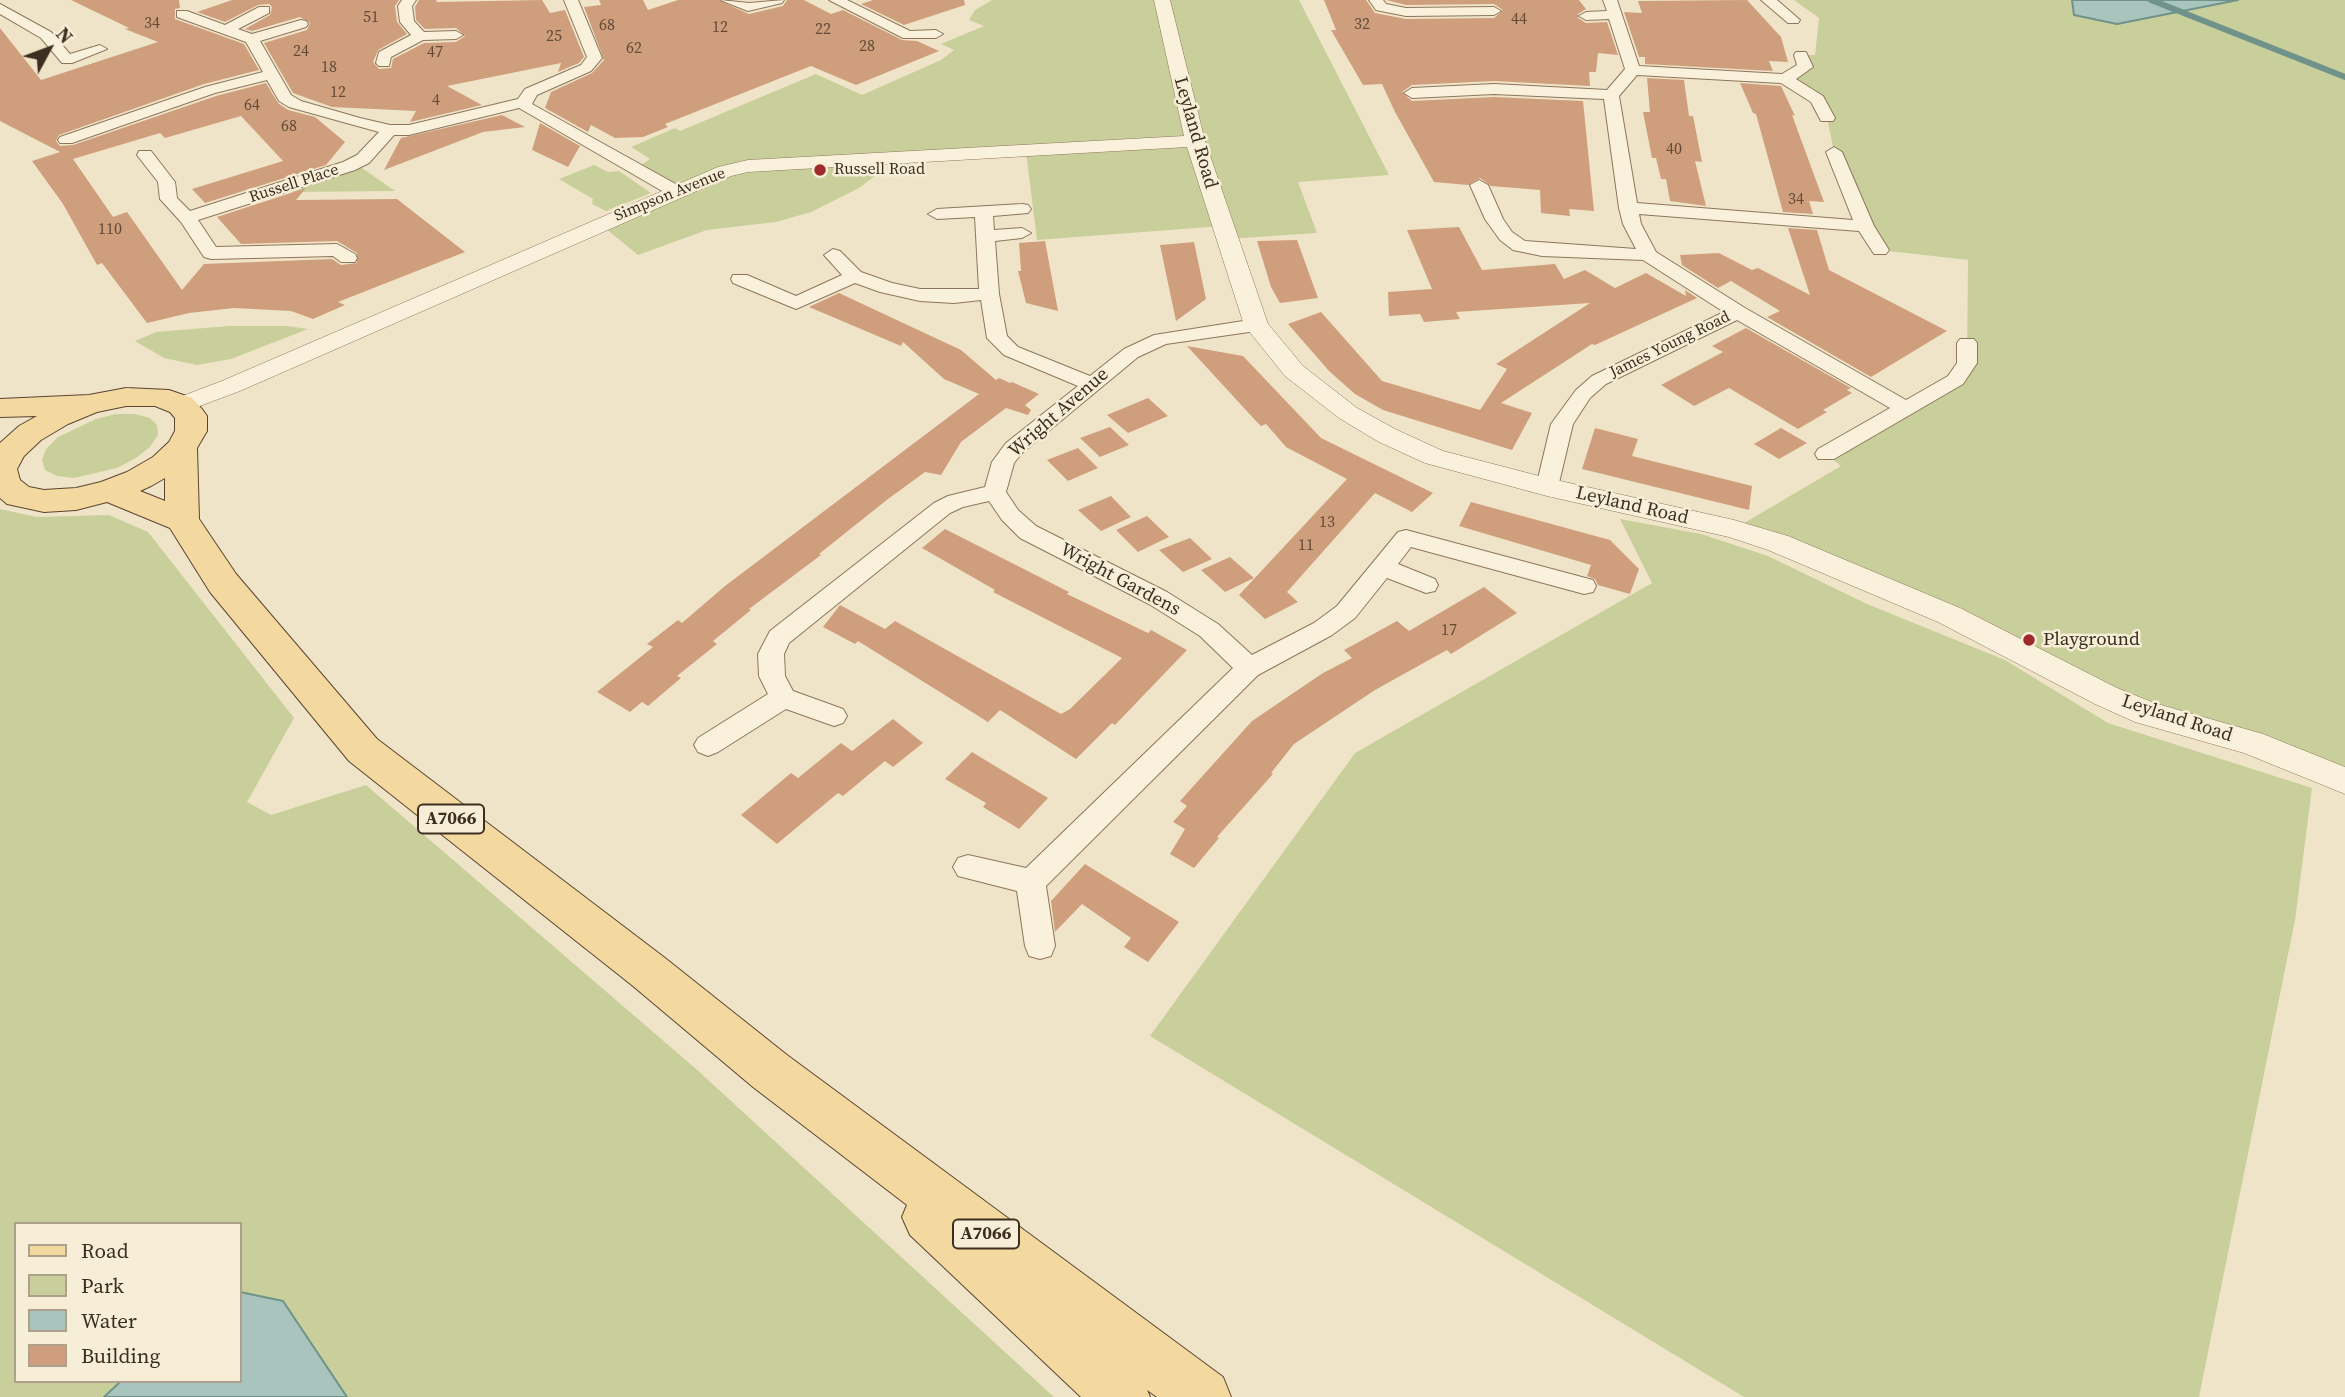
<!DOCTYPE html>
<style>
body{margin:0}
#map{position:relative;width:2345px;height:1397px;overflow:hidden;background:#f0e4c8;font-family:"Source Serif 4",serif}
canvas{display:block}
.legend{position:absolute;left:14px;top:1222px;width:228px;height:161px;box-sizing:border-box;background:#f7eed8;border:2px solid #ada18e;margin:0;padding:9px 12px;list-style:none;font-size:21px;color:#3d2e20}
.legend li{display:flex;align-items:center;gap:14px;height:35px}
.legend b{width:35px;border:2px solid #ada18e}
.north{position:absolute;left:14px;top:14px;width:70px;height:70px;-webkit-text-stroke:5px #f7eed8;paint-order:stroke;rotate:49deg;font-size:19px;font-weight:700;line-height:28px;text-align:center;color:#3d2e20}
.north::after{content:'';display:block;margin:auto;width:24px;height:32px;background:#3d2e20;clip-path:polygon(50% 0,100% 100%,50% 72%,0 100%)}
</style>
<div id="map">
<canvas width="2345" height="1397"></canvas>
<ul class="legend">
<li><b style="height:9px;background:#f3d9a0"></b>Road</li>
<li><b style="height:19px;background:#c9cf9b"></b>Park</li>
<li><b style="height:19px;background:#a9c4bc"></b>Water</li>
<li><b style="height:19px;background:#cf9f7d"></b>Building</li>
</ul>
<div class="north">N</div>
</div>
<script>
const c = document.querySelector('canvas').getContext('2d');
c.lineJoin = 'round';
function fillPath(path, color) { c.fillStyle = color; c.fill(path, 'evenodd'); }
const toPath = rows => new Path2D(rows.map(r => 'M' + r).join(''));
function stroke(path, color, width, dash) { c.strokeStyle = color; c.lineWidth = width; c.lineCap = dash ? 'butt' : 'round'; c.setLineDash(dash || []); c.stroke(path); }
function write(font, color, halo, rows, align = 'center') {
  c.font = font + ' "Source Serif 4",serif'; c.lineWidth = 5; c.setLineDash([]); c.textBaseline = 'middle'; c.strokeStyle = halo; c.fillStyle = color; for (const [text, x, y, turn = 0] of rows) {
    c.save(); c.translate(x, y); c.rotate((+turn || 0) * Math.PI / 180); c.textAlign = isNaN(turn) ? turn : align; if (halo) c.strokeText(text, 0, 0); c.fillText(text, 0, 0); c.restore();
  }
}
const green = toPath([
 [992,0,1299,0,1389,175,1298,182,1317,233,1227,239,1222,226,1037,240,1026,152,891,158,879,173,859,188,811,212,776,222,707,230,638,255,600,224,675,191,637,168,650,159,631,147,675,128,680,131,816,74,862,95,941,60,954,50,941,44,984,26,969,20,975,10],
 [1794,0,2345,0,2345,781,2146,713,1734,529,1841,466,1826,454,1905,408,1967,362,1968,260,1880,250,1834,152,1827,118,1817,99,1785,79,1805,67,1801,55,1815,55,1819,18],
 [355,163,395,191,294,192,278,189],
 [594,165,608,172,619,171,651,193,606,211,592,204,593,199,559,179],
 [229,326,287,326,308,329,231,359,197,365,164,358,135,341,156,332],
 [116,414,135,414,150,418,157,425,158,435,150,447,136,458,117,468,74,478,57,476,45,470,42,460,46,449,58,437,96,419],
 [0,509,37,517,109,515,148,532,294,718,247,802,271,815,366,785,695,1068,1054,1397,0,1397],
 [16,1224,240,1224,240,1381,16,1381],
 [1620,519,1701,534,1768,556,1867,604,2005,660,2108,723,2312,788,2295,920,2199,1397,1744,1397,1150,1036,1355,753,1652,583]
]);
const water = toPath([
 [2072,0,2238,0,2117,24,2074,15,2072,0],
 [240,1292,283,1301,347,1397,104,1397,121,1381,240,1381,240,1292]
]);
const stream = toPath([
 [2151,0,2345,77]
]);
const building = toPath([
 [71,0,179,0,180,8,175,9,175,19,244,44,259,70,204,84,59,135,56,141,60,146,73,145,216,96,266,83,278,103,288,110,315,117,345,142,326,165,205,203,192,189,283,161,241,116,165,138,160,133,73,159,113,217,127,212,182,290,204,264,332,259,341,265,357,263,357,253,337,241,241,244,217,217,306,188,296,200,397,199,465,252,338,302,345,305,313,319,291,311,234,308,189,313,147,323,102,263,97,265,63,204,32,161,60,152,0,121,0,28,41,80,158,42,125,29,129,28],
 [232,0,399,0,395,6,397,22,407,34,378,50,373,62,379,69,391,68,393,59,424,43,456,42,465,36,456,28,425,29,416,20,415,7,419,0,436,0,437,2,542,0,550,13,565,10,584,57,579,63,558,72,561,63,447,86,482,105,410,122,416,111,332,107,293,93,264,43,307,30,310,23,300,17,252,31,245,29,270,15,272,7,269,4,258,5,225,22,197,12],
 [599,0,643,0,648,10,678,0,718,0,749,14,783,6,787,0,804,0,831,14,843,10,902,40,917,41,939,51,856,85,811,66,665,124,668,127,643,137,615,138,591,125,588,132,545,108,551,92,592,73,604,60,584,7,601,5],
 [873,0,964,0,965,5,904,25,861,4],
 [1324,0,1366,0,1375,13,1406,19,1494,18,1503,10,1494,4,1406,5,1386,0,1579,0,1586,9,1578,14,1578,18,1586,23,1607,22,1618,55,1598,53,1596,72,1589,72,1590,86,1494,81,1412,85,1402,92,1412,101,1494,97,1583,101,1594,211,1569,209,1570,216,1541,213,1540,190,1491,186,1480,178,1468,185,1434,182,1395,112,1382,84,1363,85,1331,30,1336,30],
 [1747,0,1781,37,1788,62,1769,61,1773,71,1645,64,1645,57,1639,57,1624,12,1642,13,1638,1],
 [1647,78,1684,80,1689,116,1693,116,1702,162,1695,161,1706,206,1670,201,1666,179,1661,179,1656,158,1652,158,1643,112,1650,112],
 [1740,83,1781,86,1795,116,1792,115,1824,202,1809,201,1813,214,1783,212,1756,114,1753,113],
 [502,115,525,127,483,132,384,170,401,138],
 [540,123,580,146,568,167,532,150],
 [1459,227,1482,270,1555,264,1564,279,1585,270,1615,288,1646,273,1686,296,1685,290,1697,298,1595,345,1592,344,1501,403,1532,413,1512,450,1383,410,1355,394,1329,371,1288,324,1321,312,1382,381,1480,410,1507,369,1496,364,1590,303,1456,312,1460,319,1424,322,1420,314,1389,316,1388,292,1432,289,1407,230],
 [1788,228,1817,230,1829,270,1947,331,1871,377,1767,317,1780,311,1731,281,1718,288,1682,265,1680,255,1719,253,1752,270,1758,268,1810,295],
 [1297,240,1318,298,1280,303,1271,287,1257,241],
 [1045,241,1058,311,1026,303,1018,271,1021,271,1019,243],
 [1194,242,1206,299,1176,321,1160,245],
 [839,293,961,350,996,380,999,378,1010,383,1012,382,1039,394,1025,405,1031,410,1028,415,1006,408,961,442,941,475,925,472,888,499,819,554,821,555,749,609,751,610,713,641,717,644,677,676,681,678,648,706,642,702,630,712,597,692,653,647,647,644,678,620,682,623,725,586,979,394,944,379,903,342,901,346,809,307],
 [1746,328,1851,388,1847,390,1852,393,1823,410,1827,412,1798,429,1729,388,1694,406,1661,385,1723,352,1712,346],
 [1187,346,1243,356,1321,438,1433,493,1412,512,1375,493,1287,592,1298,602,1265,619,1239,595,1347,479,1286,447,1266,424,1261,426,1255,420],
 [1148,398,1168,416,1128,433,1107,415],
 [1110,427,1129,445,1100,457,1080,438],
 [1595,428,1638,439,1632,456,1752,486,1749,510,1582,469],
 [1781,428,1807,443,1779,459,1754,444],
 [1078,448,1098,468,1068,481,1047,460],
 [1111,496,1131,517,1101,531,1078,510],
 [1471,502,1610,540,1639,569,1630,594,1598,585,1595,579,1587,576,1591,565,1459,526],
 [1147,516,1169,537,1138,552,1116,530],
 [945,529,1069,592,1067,594,1148,633,1151,630,1187,650,1115,725,1112,723,1076,759,1000,710,988,722,858,641,855,644,823,627,840,605,885,629,895,621,1061,714,1070,709,1122,658,993,592,995,590,922,548],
 [1190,538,1212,559,1183,572,1159,550],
 [1230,557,1254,578,1225,592,1201,570],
 [1484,587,1517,613,1451,654,1447,650,1375,690,1294,744,1271,773,1273,774,1217,837,1219,838,1194,868,1170,854,1185,829,1173,822,1187,806,1180,801,1252,721,1323,673,1352,658,1344,650,1397,621,1409,631],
 [893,719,923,743,893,767,885,761,843,796,838,793,777,844,741,815,791,773,798,778,841,743,852,751],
 [972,752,1048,798,1019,829,983,807,986,803,945,779],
 [1085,864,1179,922,1148,962,1124,947,1131,938,1082,904,1055,932,1051,901]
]);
const minor = toPath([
 [402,0,416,0,412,6,414,21,424,32,456,31,463,35,456,39,423,40,391,57,389,66,379,66,376,63,379,52,411,35,400,22,398,6,402,0],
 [564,0,578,0,602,58,591,71,537,95,532,104,681,187,684,191,681,195,669,195,519,108,409,135,394,135,369,163,355,170,198,220,216,247,337,244,355,254,357,258,355,262,341,262,333,256,211,259,204,257,181,222,160,199,158,182,137,155,139,151,151,151,175,182,177,198,190,211,343,162,357,155,379,132,289,107,279,101,267,80,215,93,72,143,60,143,58,140,60,137,205,87,263,72,246,42,177,17,177,11,187,11,225,25,259,7,269,7,269,13,238,29,252,34,301,20,306,21,308,24,306,27,260,41,291,95,301,101,360,118,390,125,409,125,518,99,525,89,581,65,587,57,564,0],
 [720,0,749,3,784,0,782,3,748,11,720,0],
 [829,0,847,0,910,31,936,30,943,34,936,38,903,38,829,0],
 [1369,0,1383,0,1386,4,1406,8,1494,7,1501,11,1494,15,1406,16,1376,10,1369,0],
 [1603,0,1617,0,1639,66,1782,74,1797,65,1794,55,1796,52,1806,52,1813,67,1796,79,1823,96,1835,118,1833,121,1821,121,1811,102,1781,83,1637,75,1619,96,1637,203,1853,220,1826,152,1834,147,1842,152,1874,226,1889,250,1886,254,1874,254,1859,231,1639,214,1641,224,1656,252,1745,308,1906,400,1948,376,1957,363,1957,343,1960,339,1974,339,1977,343,1977,363,1963,384,1834,459,1818,459,1815,454,1818,449,1890,408,1737,320,1606,384,1590,398,1573,424,1558,487,1555,492,1547,494,1539,492,1536,487,1551,424,1576,390,1592,376,1724,312,1643,260,1542,256,1513,250,1500,240,1485,219,1470,185,1479,180,1488,185,1503,219,1512,232,1525,241,1636,249,1623,224,1619,208,1604,99,1494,94,1412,98,1404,93,1412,88,1494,84,1607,90,1625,69,1609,19,1586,20,1579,16,1586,12,1607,11,1603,0],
 [1761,0,1777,0,1800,20,1798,23,1788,23,1761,0],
 [0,4,51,32,70,54,100,45,107,49,72,63,62,63,41,38,0,14,0,4],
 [1022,204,1028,205,1031,209,1028,213,993,216,994,230,1022,228,1031,233,1022,238,995,241,999,294,1007,336,1018,347,1090,376,1124,349,1154,335,1256,319,1266,325,1256,331,1166,344,1138,357,1022,453,1014,463,1006,492,1018,510,1036,526,1167,592,1218,624,1252,655,1314,623,1337,606,1398,532,1406,530,1593,580,1596,586,1593,592,1584,594,1411,547,1398,564,1435,579,1438,585,1435,591,1426,593,1387,578,1355,618,1332,635,1258,675,1046,886,1055,946,1051,956,1040,959,1029,956,1025,946,1017,891,958,876,953,867,958,858,968,855,1026,868,1233,668,1200,636,1149,604,1020,538,1002,520,989,501,963,507,950,513,789,643,784,654,785,676,793,691,843,709,847,716,843,723,834,726,786,709,718,752,708,756,698,752,694,745,698,738,768,694,759,676,758,654,770,631,934,503,948,496,985,487,992,462,1006,443,1078,386,1004,355,987,338,981,300,954,303,920,301,880,292,855,283,796,309,733,283,731,279,733,275,747,275,796,296,842,275,824,255,833,249,840,251,861,272,892,283,920,289,979,289,975,217,937,219,928,214,937,209,1022,204]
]);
const tertiary = toPath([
 [1154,0,1170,0,1205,141,1268,324,1303,366,1357,408,1397,430,1443,451,1547,478,1734,520,1788,536,1960,608,2117,688,2154,703,2263,734,2345,767,2345,794,2244,753,2135,722,2095,704,1938,622,1768,550,1729,537,1547,496,1425,463,1379,442,1339,418,1285,376,1244,325,1187,147,748,172,731,176,240,391,181,413,172,410,168,405,172,400,222,381,718,167,748,160,1184,136,1154,0]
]);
const primary = toPath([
 [126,388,169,390,192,398,202,409,207,416,207,431,197,448,199,519,236,574,377,739,665,958,787,1055,1223,1377,1231,1397,1157,1397,1147,1390,1150,1397,1081,1397,910,1235,902,1217,907,1205,753,1087,633,986,349,761,210,592,170,528,107,502,76,510,44,512,7,504,0,498,0,443,19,426,37,416,0,417,0,399,89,395,126,388],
 [126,406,155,406,170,412,175,418,175,431,169,442,153,457,127,472,101,482,76,488,44,490,29,487,20,480,17,469,24,456,41,440,68,424,97,412,126,406],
 [165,478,165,501,140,491,151,486,165,478]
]);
const markers = [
 [820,170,7,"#9e2a2b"],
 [2029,640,7,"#9e2a2b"]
];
const numberNames = [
 ["51",371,18],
 ["44",1519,20],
 ["34",152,24],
 ["32",1362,25],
 ["68",607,26],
 ["12",720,28],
 ["22",823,30],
 ["25",554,37],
 ["28",867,47],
 ["62",634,49],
 ["24",301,52],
 ["47",435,53],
 ["18",329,68],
 ["12",338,93],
 ["4",436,101],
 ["64",252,106],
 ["68",289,127],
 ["40",1674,150],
 ["34",1796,200],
 ["110",110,230],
 ["13",1327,523],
 ["11",1306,546],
 ["17",1449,631]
];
const farPoinames = [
 ["Russell Road",834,170]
];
const farStreetnames = [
 ["Russell Place",294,184,-18],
 ["Simpson Avenue",670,195,-22],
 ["James Young Road",1670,345,-26]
];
const shields = [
 [451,819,66],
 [986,1234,66]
];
const shieldNames = [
 ["A7066",451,819],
 ["A7066",986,1234]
];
const streetNames = [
 ["Leyland Road",1195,133,74],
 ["Wright Avenue",1059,413,-41],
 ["Leyland Road",1632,506,13],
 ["Wright Gardens",1120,580,28],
 ["Leyland Road",2177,719,18]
];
const poiNames = [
 ["Playground",2043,640]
];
fillPath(green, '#c9cf9b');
fillPath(water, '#a9c4bc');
stroke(water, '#6f938a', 2);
stroke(stream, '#6f938a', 6);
fillPath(building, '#cf9f7d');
stroke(minor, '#8d765c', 2);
stroke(tertiary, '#8d765c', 1);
stroke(primary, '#5b4430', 2);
fillPath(minor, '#faf1dc');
fillPath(tertiary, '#faf1dc');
fillPath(primary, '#f3d9a0');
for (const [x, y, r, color] of markers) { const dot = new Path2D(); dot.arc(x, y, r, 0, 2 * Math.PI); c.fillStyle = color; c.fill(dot); stroke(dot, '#f7eed8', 2.5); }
write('16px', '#624a37', null, numberNames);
write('16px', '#3d2e20', '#f7eed8', farPoinames, 'left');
write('16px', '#3d2e20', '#f7eed8', farStreetnames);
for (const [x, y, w] of shields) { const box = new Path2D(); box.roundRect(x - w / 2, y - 14.5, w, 29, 5); c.fillStyle = '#f7eed8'; c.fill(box); stroke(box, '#3d2e20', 2); }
write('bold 18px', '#3d2e20', null, shieldNames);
write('19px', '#3d2e20', '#f7eed8', streetNames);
write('19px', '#3d2e20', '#f7eed8', poiNames, 'left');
</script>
